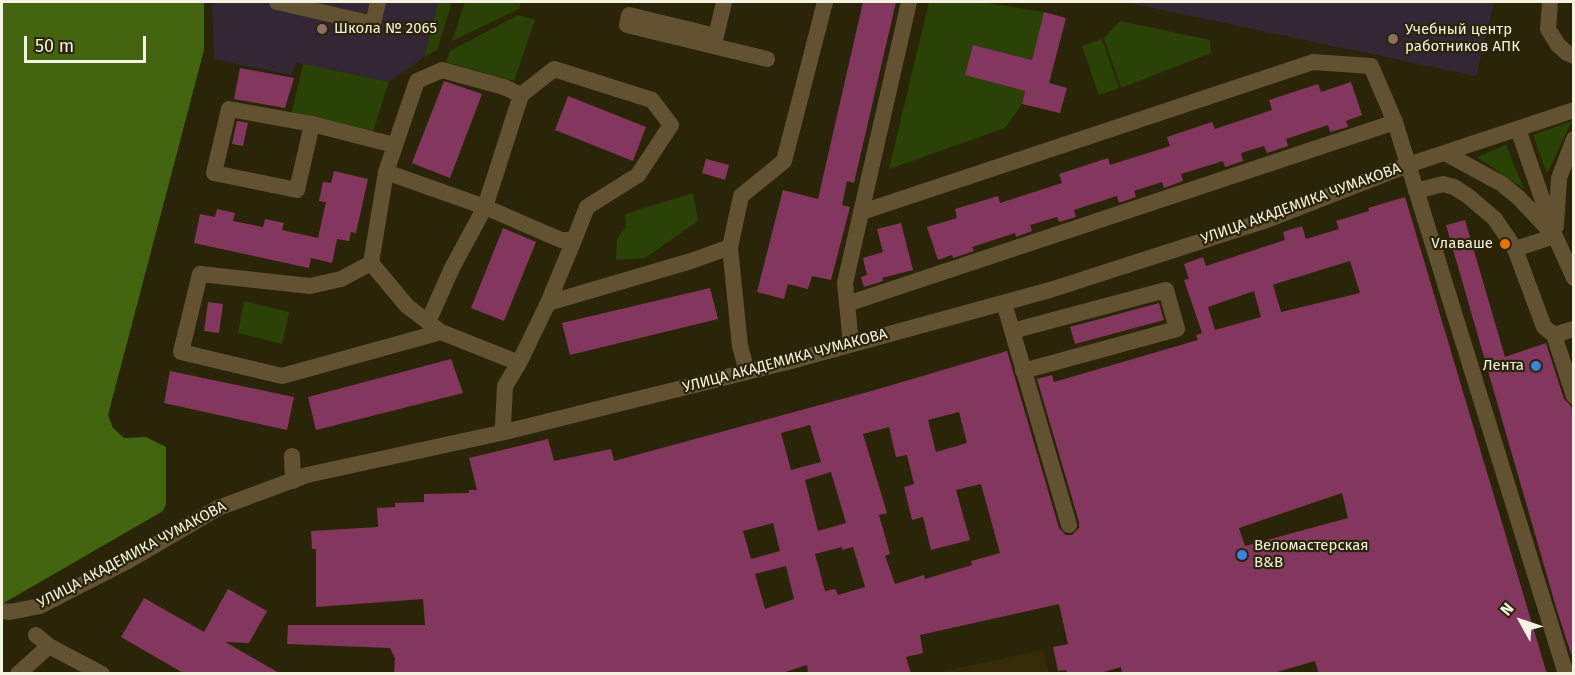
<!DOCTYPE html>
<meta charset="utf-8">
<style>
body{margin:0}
#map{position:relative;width:1575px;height:675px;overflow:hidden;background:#2a2508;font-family:"Fira Sans",sans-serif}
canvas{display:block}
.frame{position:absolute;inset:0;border:3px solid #f4f2e1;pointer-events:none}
.north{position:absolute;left:1491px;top:591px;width:60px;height:60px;-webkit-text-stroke:4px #2a2508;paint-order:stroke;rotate:310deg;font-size:16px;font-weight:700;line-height:24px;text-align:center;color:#f4f2e1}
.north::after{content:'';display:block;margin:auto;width:21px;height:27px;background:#f4f2e1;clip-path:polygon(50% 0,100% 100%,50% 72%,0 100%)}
.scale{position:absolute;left:24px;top:36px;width:122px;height:27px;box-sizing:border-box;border:3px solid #f4f2e1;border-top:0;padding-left:8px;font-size:18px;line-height:21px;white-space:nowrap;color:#f4f2e1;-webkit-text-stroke:4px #2a2508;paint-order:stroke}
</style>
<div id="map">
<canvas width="1575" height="675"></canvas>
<div class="frame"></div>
<div class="north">N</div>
<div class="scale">50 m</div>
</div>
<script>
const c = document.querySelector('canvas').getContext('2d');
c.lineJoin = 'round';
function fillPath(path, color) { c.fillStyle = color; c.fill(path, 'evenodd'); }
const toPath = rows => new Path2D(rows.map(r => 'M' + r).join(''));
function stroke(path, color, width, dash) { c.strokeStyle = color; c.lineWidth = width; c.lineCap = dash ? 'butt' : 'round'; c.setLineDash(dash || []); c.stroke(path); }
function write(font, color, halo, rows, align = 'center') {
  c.font = font + ' "Fira Sans",sans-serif'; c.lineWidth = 4.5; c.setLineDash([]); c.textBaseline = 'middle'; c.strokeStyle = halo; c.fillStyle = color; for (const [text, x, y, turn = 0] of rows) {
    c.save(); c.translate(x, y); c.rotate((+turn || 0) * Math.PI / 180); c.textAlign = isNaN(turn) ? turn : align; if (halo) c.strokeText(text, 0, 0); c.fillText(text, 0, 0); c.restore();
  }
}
const built = toPath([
 [1043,650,1049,673,935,673]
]);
const education = toPath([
 [212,2,438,2,424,57,389,82,296,63,291,75,214,59],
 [1124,2,1494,2,1476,76]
]);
const green = toPath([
 [438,2,452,2,437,50,424,57],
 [465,2,521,2,519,9,452,41],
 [929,2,982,2,1044,12,1032,60,973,45,965,75,1025,91,1022,104,1005,128,889,169],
 [518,15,535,20,514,81,446,62,450,51],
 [1120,21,1210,40,1211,53,1121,88,1104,38],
 [1102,39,1119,88,1099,95,1082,46],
 [303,64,389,82,373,132,292,112],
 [1572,121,1547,174,1533,135],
 [1506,145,1524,189,1477,157],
 [693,193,698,221,645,258,616,260,617,239,626,227,625,214],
 [244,301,289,312,282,344,238,333]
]);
const forest = toPath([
 [2,2,204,2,204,50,108,415,113,428,124,438,146,437,166,447,166,504,163,511,2,604]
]);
const building = toPath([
 [863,2,896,2,854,183,847,181,842,205,850,207,831,280,812,276,808,289,788,284,784,299,757,292,783,190,818,199],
 [1044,12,1066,18,1049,83,1067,88,1060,113,1022,104,1025,91,965,75,973,45,1032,60],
 [240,68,294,78,285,108,234,99],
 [444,81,482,94,450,178,412,163],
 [1351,82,1362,115,1346,121,1348,127,1330,132,1328,125,1286,139,1288,146,1267,153,1264,146,1241,153,1243,161,1225,167,1223,161,1181,174,1183,181,1164,188,1162,182,1134,191,1136,197,1119,203,1117,196,1074,210,1076,217,1059,222,1057,217,1030,225,1032,231,1016,237,1015,233,972,247,974,251,953,258,952,255,938,260,927,227,957,218,955,209,998,196,1000,203,1062,183,1059,174,1108,158,1110,165,1170,146,1167,137,1212,122,1215,129,1272,110,1269,100,1318,84,1321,92],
 [568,96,646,127,633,161,555,130],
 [237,121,248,123,243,146,232,144],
 [706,159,729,165,725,180,702,173],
 [334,171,368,179,356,233,351,232,349,241,337,239,332,263,311,258,309,268,194,243,200,214,215,217,217,209,235,213,233,221,263,227,265,219,284,223,282,230,318,238,326,202,319,201,323,182,331,183],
 [1405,197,1547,674,1319,674,1315,661,1270,674,1122,674,1121,667,1097,674,1067,674,1066,670,1058,671,1053,647,1068,644,1059,604,920,635,923,653,906,657,911,674,808,674,807,665,779,674,394,674,395,658,390,648,287,644,288,625,425,625,423,599,316,607,316,549,312,549,311,531,378,527,377,508,395,507,395,503,424,502,424,494,469,493,469,490,477,490,469,458,548,439,554,461,611,449,614,461,875,390,1007,351,1059,528,1066,535,1072,535,1079,528,1079,522,1037,379,1052,375,1054,382,1198,340,1196,335,1202,333,1184,280,1189,279,1184,264,1203,257,1206,266,1285,240,1283,232,1302,226,1306,239,1339,229,1336,221,1369,211,1368,208],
 [1350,261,1360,293,1281,312,1273,285,1275,284],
 [1254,291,1261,317,1215,330,1208,307],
 [959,412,967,443,936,452,928,420],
 [810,425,821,462,791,470,781,433],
 [889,427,896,457,907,455,914,484,904,487,912,520,923,517,931,550,970,540,956,490,981,484,1000,553,971,561,972,565,925,579,924,575,895,584,885,556,890,554,879,515,887,513,863,434],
 [831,472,846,523,818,531,805,480],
 [1342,493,1348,518,1245,546,1239,528],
 [773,523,780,551,751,559,743,531],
 [842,547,842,550,853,547,865,587,838,595,835,589,825,591,815,554],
 [786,566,794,599,765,609,755,574],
 [1465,220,1505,357,1546,343,1564,399,1571,406,1574,415,1574,654,1571,654,1556,607,1446,225],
 [901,223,913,270,882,278,883,281,864,287,861,277,867,275,863,258,883,252,877,229],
 [503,228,536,242,504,321,471,308],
 [710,288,718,319,570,355,562,323],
 [208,302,223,304,219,333,204,331],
 [1159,303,1164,320,1075,344,1070,327],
 [451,359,463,393,316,430,308,397],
 [170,371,294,397,287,430,164,403],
 [228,589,267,611,249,643,225,642,281,674,185,674,121,637,144,598,204,632]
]);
const minor = toPath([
 [277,2,373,24,378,2],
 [724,2,716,36,629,15,627,25,767,59],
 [1550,2,1548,29,1558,45,1567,53,1574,56],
 [312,124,229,109,214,173,297,190,312,124,394,145],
 [1518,129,1555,236,1574,278],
 [1445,153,1502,184,1519,198,1550,231],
 [386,172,371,263,407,306,428,322],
 [1416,191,1443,184,1454,187,1468,196,1495,219,1515,249,1544,327,1554,335,1574,396],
 [862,212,1313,62,1371,66,1395,122,1565,671],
 [1556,226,1559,178,1574,139],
 [1515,249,1555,236],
 [371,263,341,279,310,286,200,274,181,352,282,376,441,332],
 [548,303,691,261,730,247],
 [1004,303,1069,525],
 [847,304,1395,122],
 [1012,331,1166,290,1177,329,1023,371],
 [1554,335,1574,329],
 [851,344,845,283,909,2],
 [519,363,441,332,428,322,452,268,485,207,386,172,417,81,442,70,504,87,521,95],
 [747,372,740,346,730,247,741,196,784,161,825,2],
 [505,432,503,426,505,386,519,363,548,303,574,240,587,207,638,175,671,125,652,100,554,69,521,95,485,207,561,240,574,240],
 [292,456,293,481],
 [2,611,10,612,40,606,126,562,218,508,307,475,505,432,791,361,1050,290,1264,221,1408,165,1574,110],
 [36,635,49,646,102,674],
 [18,674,49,646]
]);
const markers = [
 [322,29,6,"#8d6e63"],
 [1393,39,6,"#8d6e63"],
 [1505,244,6,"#e8710a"],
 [1536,366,6,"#3f7fe0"],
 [1242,555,6,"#3f7fe0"]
];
const poiNames = [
 ["Школа № 2065",334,29],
 ["Учебный центр",1405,30],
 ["работников АПК",1405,47],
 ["Vлаваше",1493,244,"right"],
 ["Лента",1524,366,"right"],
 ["Веломастерская",1254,546],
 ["B&B",1254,563]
];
const streetNames = [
 ["УЛИЦА АКАДЕМИКА ЧУМАКОВА",1301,204,-20],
 ["УЛИЦА АКАДЕМИКА ЧУМАКОВА",785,361,-15],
 ["УЛИЦА АКАДЕМИКА ЧУМАКОВА",132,555,-28]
];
fillPath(built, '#332c06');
fillPath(education, '#332735');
fillPath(green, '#2a4205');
fillPath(forest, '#446510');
fillPath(building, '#84375e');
stroke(minor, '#635232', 16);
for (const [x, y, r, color] of markers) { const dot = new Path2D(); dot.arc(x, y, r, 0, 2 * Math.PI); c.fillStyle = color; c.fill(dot); stroke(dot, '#2a2508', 2); }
write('15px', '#f4f2e1', '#2a2508', poiNames, 'left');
write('15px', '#f4f2e1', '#2a2508', streetNames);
</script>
